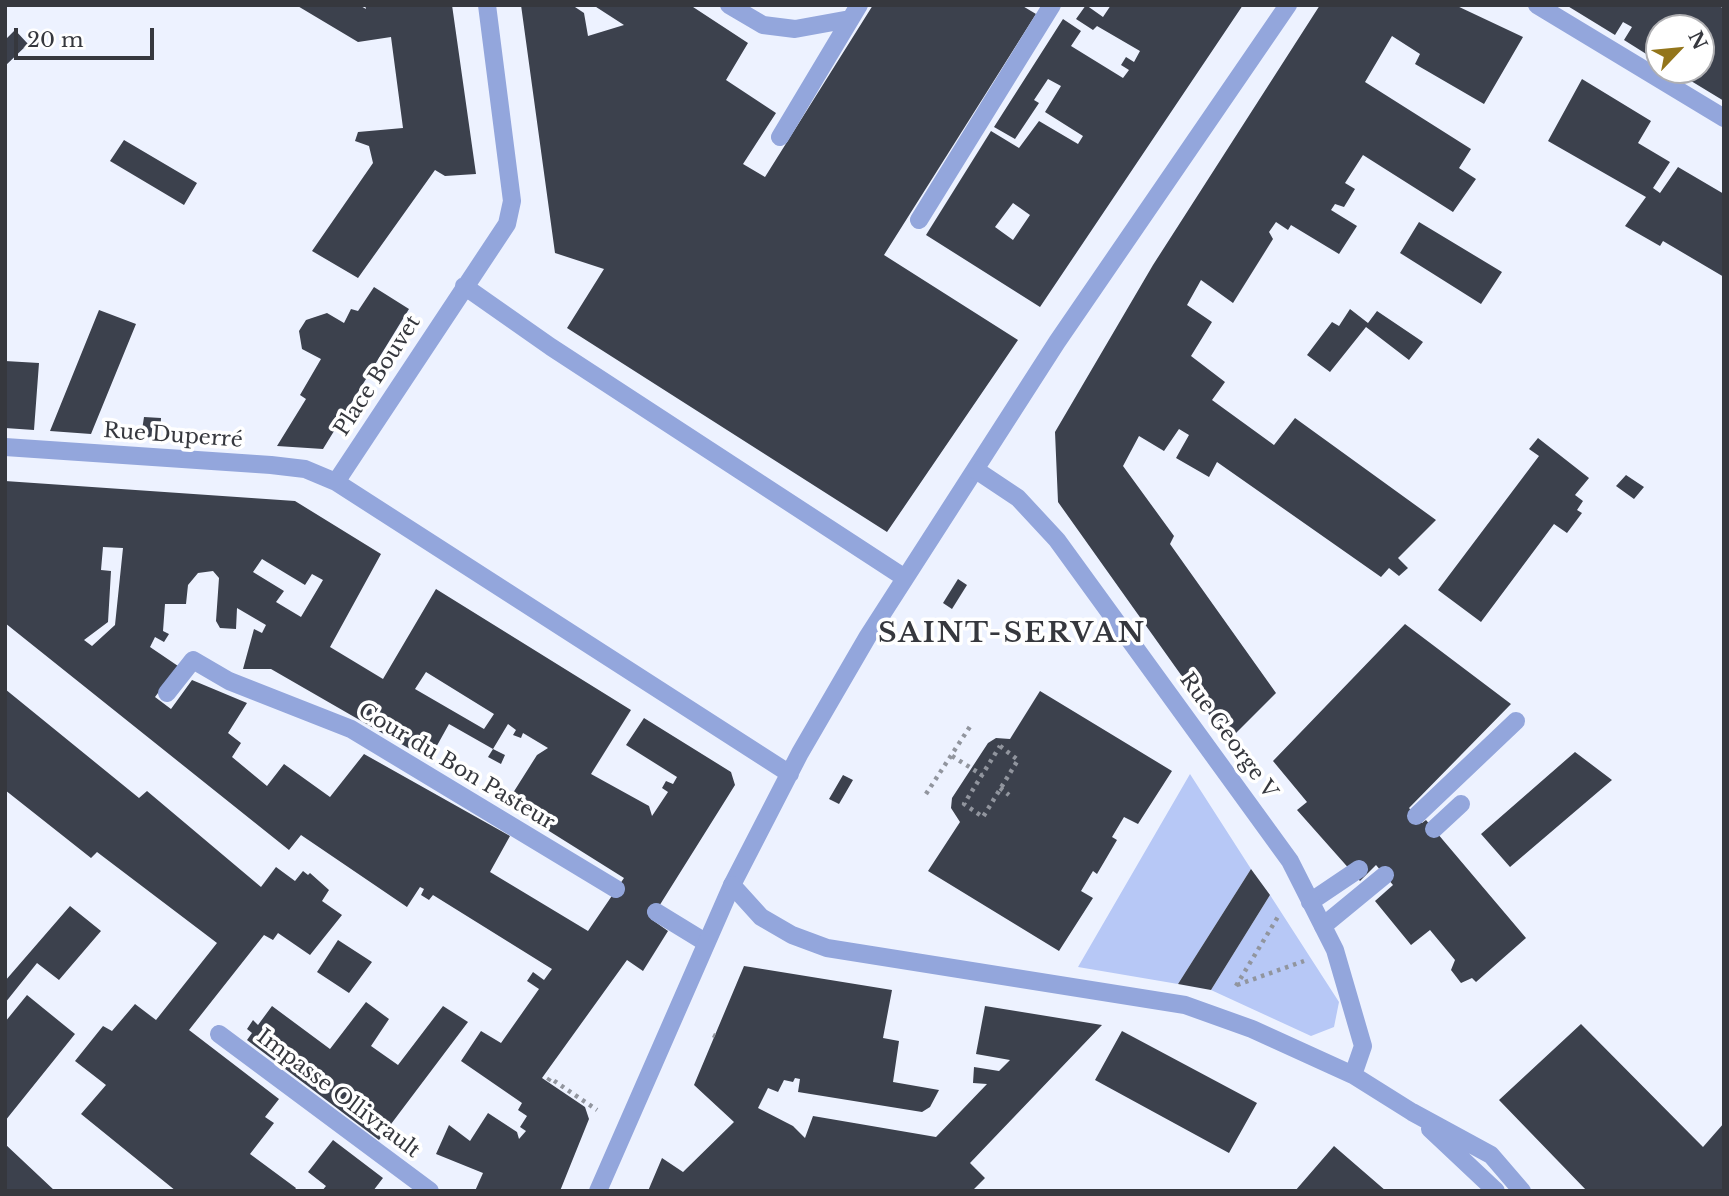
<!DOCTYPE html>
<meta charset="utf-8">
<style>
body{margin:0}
#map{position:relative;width:1729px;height:1196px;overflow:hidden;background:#edf2ff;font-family:"Libre Baskerville",serif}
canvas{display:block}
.frame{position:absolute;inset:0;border:7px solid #36383e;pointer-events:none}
.north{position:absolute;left:1645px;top:14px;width:70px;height:70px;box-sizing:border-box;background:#fff;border:2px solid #afafb2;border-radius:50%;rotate:64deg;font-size:19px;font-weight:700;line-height:28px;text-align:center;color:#36383e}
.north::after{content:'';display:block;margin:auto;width:24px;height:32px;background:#93751b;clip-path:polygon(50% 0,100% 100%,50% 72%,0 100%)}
.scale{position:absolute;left:14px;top:28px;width:140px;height:32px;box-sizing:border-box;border:4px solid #36383e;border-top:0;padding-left:9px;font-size:21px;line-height:24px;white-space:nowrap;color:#36383e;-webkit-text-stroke:5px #fff;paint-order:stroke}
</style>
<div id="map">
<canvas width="1729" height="1196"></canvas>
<div class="frame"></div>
<div class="north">N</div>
<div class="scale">20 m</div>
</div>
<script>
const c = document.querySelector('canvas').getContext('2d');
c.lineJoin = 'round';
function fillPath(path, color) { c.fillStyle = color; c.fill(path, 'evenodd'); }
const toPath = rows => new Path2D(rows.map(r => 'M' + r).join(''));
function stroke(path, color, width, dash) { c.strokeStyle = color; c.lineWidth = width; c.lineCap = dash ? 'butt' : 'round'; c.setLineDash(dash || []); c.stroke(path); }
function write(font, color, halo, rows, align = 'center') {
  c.font = font + ' "Libre Baskerville",serif'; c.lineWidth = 7; c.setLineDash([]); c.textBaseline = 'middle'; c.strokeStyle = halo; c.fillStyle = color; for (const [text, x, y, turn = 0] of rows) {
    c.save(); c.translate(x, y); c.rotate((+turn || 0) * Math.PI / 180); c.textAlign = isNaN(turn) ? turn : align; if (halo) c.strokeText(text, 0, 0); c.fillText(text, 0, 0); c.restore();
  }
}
const green = toPath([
 [1190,774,1251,869,1178,984,1078,967],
 [1270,895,1339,1002,1334,1027,1311,1036,1211,990]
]);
const building = toPath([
 [296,5,359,5,366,9,365,5,452,5,476,174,445,176,435,170,358,278,312,251,373,163,369,146,355,141,358,132,403,128,391,37,358,42],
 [521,5,572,5,584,13,588,36,624,25,593,5,690,5,748,43,726,80,776,113,743,164,765,177,873,5,1021,5,1036,14,884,255,1018,340,887,532,567,328,604,269,555,253],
 [1086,5,1103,17,1111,5,1243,5,1040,307,926,235,991,131,1019,148,1039,121,1078,144,1083,136,1045,112,1061,86,1048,79,1034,100,1039,103,1015,139,994,127,1063,19,1081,31,1071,46,1123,78,1129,70,1121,65,1126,57,1134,62,1140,51,1097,26,1093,30,1076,19],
 [1013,203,1030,215,1013,240,995,227],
 [1320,5,1455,5,1523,37,1484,104,1415,64,1420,54,1392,36,1365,82,1471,149,1459,168,1476,179,1453,212,1363,155,1345,183,1355,189,1344,207,1335,204,1331,210,1357,226,1339,254,1291,225,1288,230,1276,222,1269,232,1273,239,1233,303,1201,280,1187,305,1212,322,1191,356,1225,382,1212,400,1274,445,1295,418,1436,520,1398,558,1408,568,1399,576,1389,568,1381,577,1217,462,1209,477,1176,458,1189,435,1179,429,1164,451,1139,436,1123,466,1174,536,1170,544,1276,693,1228,741,1058,502,1055,432,1153,265],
 [1566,5,1718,5,1724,9,1724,101,1673,70,1701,70,1701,28,1659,28,1659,62,1624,40,1632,27,1623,22,1615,35],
 [15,30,28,44,5,66,5,40],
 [1582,79,1651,121,1638,143,1670,162,1653,188,1660,193,1678,167,1724,194,1724,277,1663,241,1660,246,1625,226,1646,197,1548,141],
 [124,140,197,183,184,205,110,161],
 [1419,222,1502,272,1481,304,1400,253],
 [374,287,409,309,323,449,277,446,306,399,300,395,321,359,302,349,299,331,306,320,327,313,344,323,351,309,358,311],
 [1350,309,1368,323,1377,311,1423,342,1409,360,1366,327,1330,372,1307,355,1332,322,1339,326],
 [99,310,136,324,91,434,50,431],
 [5,361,39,363,34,430,5,428],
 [144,417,161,418,160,438,141,437],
 [1538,438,1589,478,1575,495,1583,501,1577,510,1582,513,1567,533,1554,524,1481,622,1438,590,1539,456,1529,449],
 [1626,475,1644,487,1634,499,1616,486],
 [5,481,295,501,381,554,330,647,383,679,436,589,631,710,591,774,649,806,652,816,668,792,662,788,666,781,673,784,677,777,626,745,644,718,731,772,735,785,651,919,668,931,643,971,627,960,542,1078,585,1107,589,1119,560,1191,475,1191,483,1173,436,1154,449,1125,470,1141,488,1113,517,1132,519,1139,526,1131,520,1127,527,1116,518,1110,522,1103,461,1061,481,1031,501,1043,539,989,527,981,533,972,544,980,552,969,433,895,429,900,421,895,424,889,420,887,407,907,301,835,289,850,5,623],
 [103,547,123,548,115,625,92,646,84,640,108,622,111,571,101,570],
 [262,559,305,585,312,574,323,580,301,617,276,602,284,591,253,572],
 [213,571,219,578,216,621,220,628,236,629,237,608,266,625,262,633,254,629,243,669,271,669,429,760,449,724,493,749,508,724,516,730,513,735,521,738,523,733,548,748,537,755,506,804,624,878,588,931,490,872,510,836,364,754,330,797,284,764,267,786,232,757,241,743,228,733,247,703,192,680,171,709,155,697,178,666,150,647,155,637,164,642,169,634,163,631,165,604,186,604,188,585,198,573],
 [426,672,494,714,484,729,415,689],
 [958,579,967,585,952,609,943,603],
 [1405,624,1511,704,1409,808,1422,823,1426,820,1526,938,1476,982,1472,978,1461,983,1451,970,1455,960,1430,930,1411,945,1375,901,1393,885,1376,865,1360,881,1297,810,1307,802,1273,761],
 [5,689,139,798,147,791,261,887,276,867,295,881,303,871,308,875,310,873,329,890,322,901,342,915,310,955,278,933,273,940,264,935,189,1030,279,1099,265,1117,274,1123,250,1154,296,1188,294,1191,176,1191,81,1114,106,1085,75,1061,103,1026,112,1031,135,1004,156,1020,217,943,97,852,91,858,5,790],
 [1040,691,1172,771,1138,824,1124,817,1112,837,1117,840,1097,874,1093,871,1081,891,1093,898,1059,951,928,871,960,822,951,808,952,798,988,743,996,738,1010,739],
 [493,749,505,755,501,764,488,757],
 [1575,752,1612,780,1510,867,1481,834],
 [843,775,853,780,839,804,829,799],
 [1251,869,1270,895,1211,990,1178,984],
 [70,906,101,931,59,980,37,963,5,1003,5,981],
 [338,940,372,962,349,993,317,972],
 [744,966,892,990,883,1038,899,1041,893,1082,939,1090,930,1107,922,1112,798,1092,800,1079,795,1078,793,1082,784,1080,778,1092,768,1088,758,1108,793,1126,805,1138,813,1116,936,1137,987,1084,973,1083,974,1067,999,1071,1010,1060,976,1054,985,1006,1102,1025,970,1163,985,1178,972,1191,648,1191,662,1158,683,1172,734,1122,694,1085],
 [27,995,75,1034,5,1121,5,1022],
 [366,1002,389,1019,371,1046,398,1065,443,1006,468,1022,379,1140,247,1040,252,1033,247,1029,253,1020,258,1025,272,1006,330,1049],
 [1581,1024,1703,1147,1724,1123,1724,1191,1587,1191,1499,1100],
 [1122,1031,1257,1103,1229,1153,1095,1080],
 [333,1140,383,1178,373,1191,322,1191,326,1186,308,1172],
 [5,1144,55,1191,5,1191],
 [1334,1146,1386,1191,1295,1191]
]);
const path = toPath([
 [1000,746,1018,760,983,817,964,804,1000,746],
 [952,756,982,775],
 [1000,788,1009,795],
 [926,794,971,725],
 [1237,985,1304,961],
 [1236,986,1279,915],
 [713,1035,715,1036],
 [548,1081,550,1078,597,1110]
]);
const service = toPath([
 [167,693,193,660,229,681,351,729,616,889],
 [1416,816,1516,721],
 [1434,829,1461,804],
 [1310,902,1359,869],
 [656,912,705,942],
 [1323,926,1385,875],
 [219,1034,430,1191]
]);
const minor = toPath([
 [487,5,512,201,507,224,336,482,790,774],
 [729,5,763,25,795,29,850,19],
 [1537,5,1724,118],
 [780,137,859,5],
 [919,220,1052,5],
 [464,286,551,347,905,578],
 [5,447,271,465,305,469,336,482],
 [598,1191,732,885,800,753,868,636,1057,342,1288,5]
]);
const tertiary = toPath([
 [976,470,1018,498,1057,540,1290,861,1335,950,1363,1046,1353,1075],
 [732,885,761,917,792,935,827,948,1185,1005,1252,1029,1353,1075,1412,1112,1491,1155,1522,1191],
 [1430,1129,1496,1191]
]);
const streetNames = [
 ["Place Bouvet",378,376,-57],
 ["Rue Duperré",173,436,4],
 ["Rue George V",1228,736,54],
 ["Cour du Bon Pasteur",456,767,31],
 ["Impasse Ollivrault",338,1094,37]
];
const districtNames = [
 ["SAINT-SERVAN",1012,634]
];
fillPath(green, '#b7c8f6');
fillPath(building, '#3c414d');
stroke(path, '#91959e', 4.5, [3.5, 5]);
stroke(service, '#93a6dc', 18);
stroke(minor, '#93a6dc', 18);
stroke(tertiary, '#93a6dc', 18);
write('21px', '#36383e', '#fff', streetNames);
c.letterSpacing = '2px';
write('bold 28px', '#36383e', '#fff', districtNames);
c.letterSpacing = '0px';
</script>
